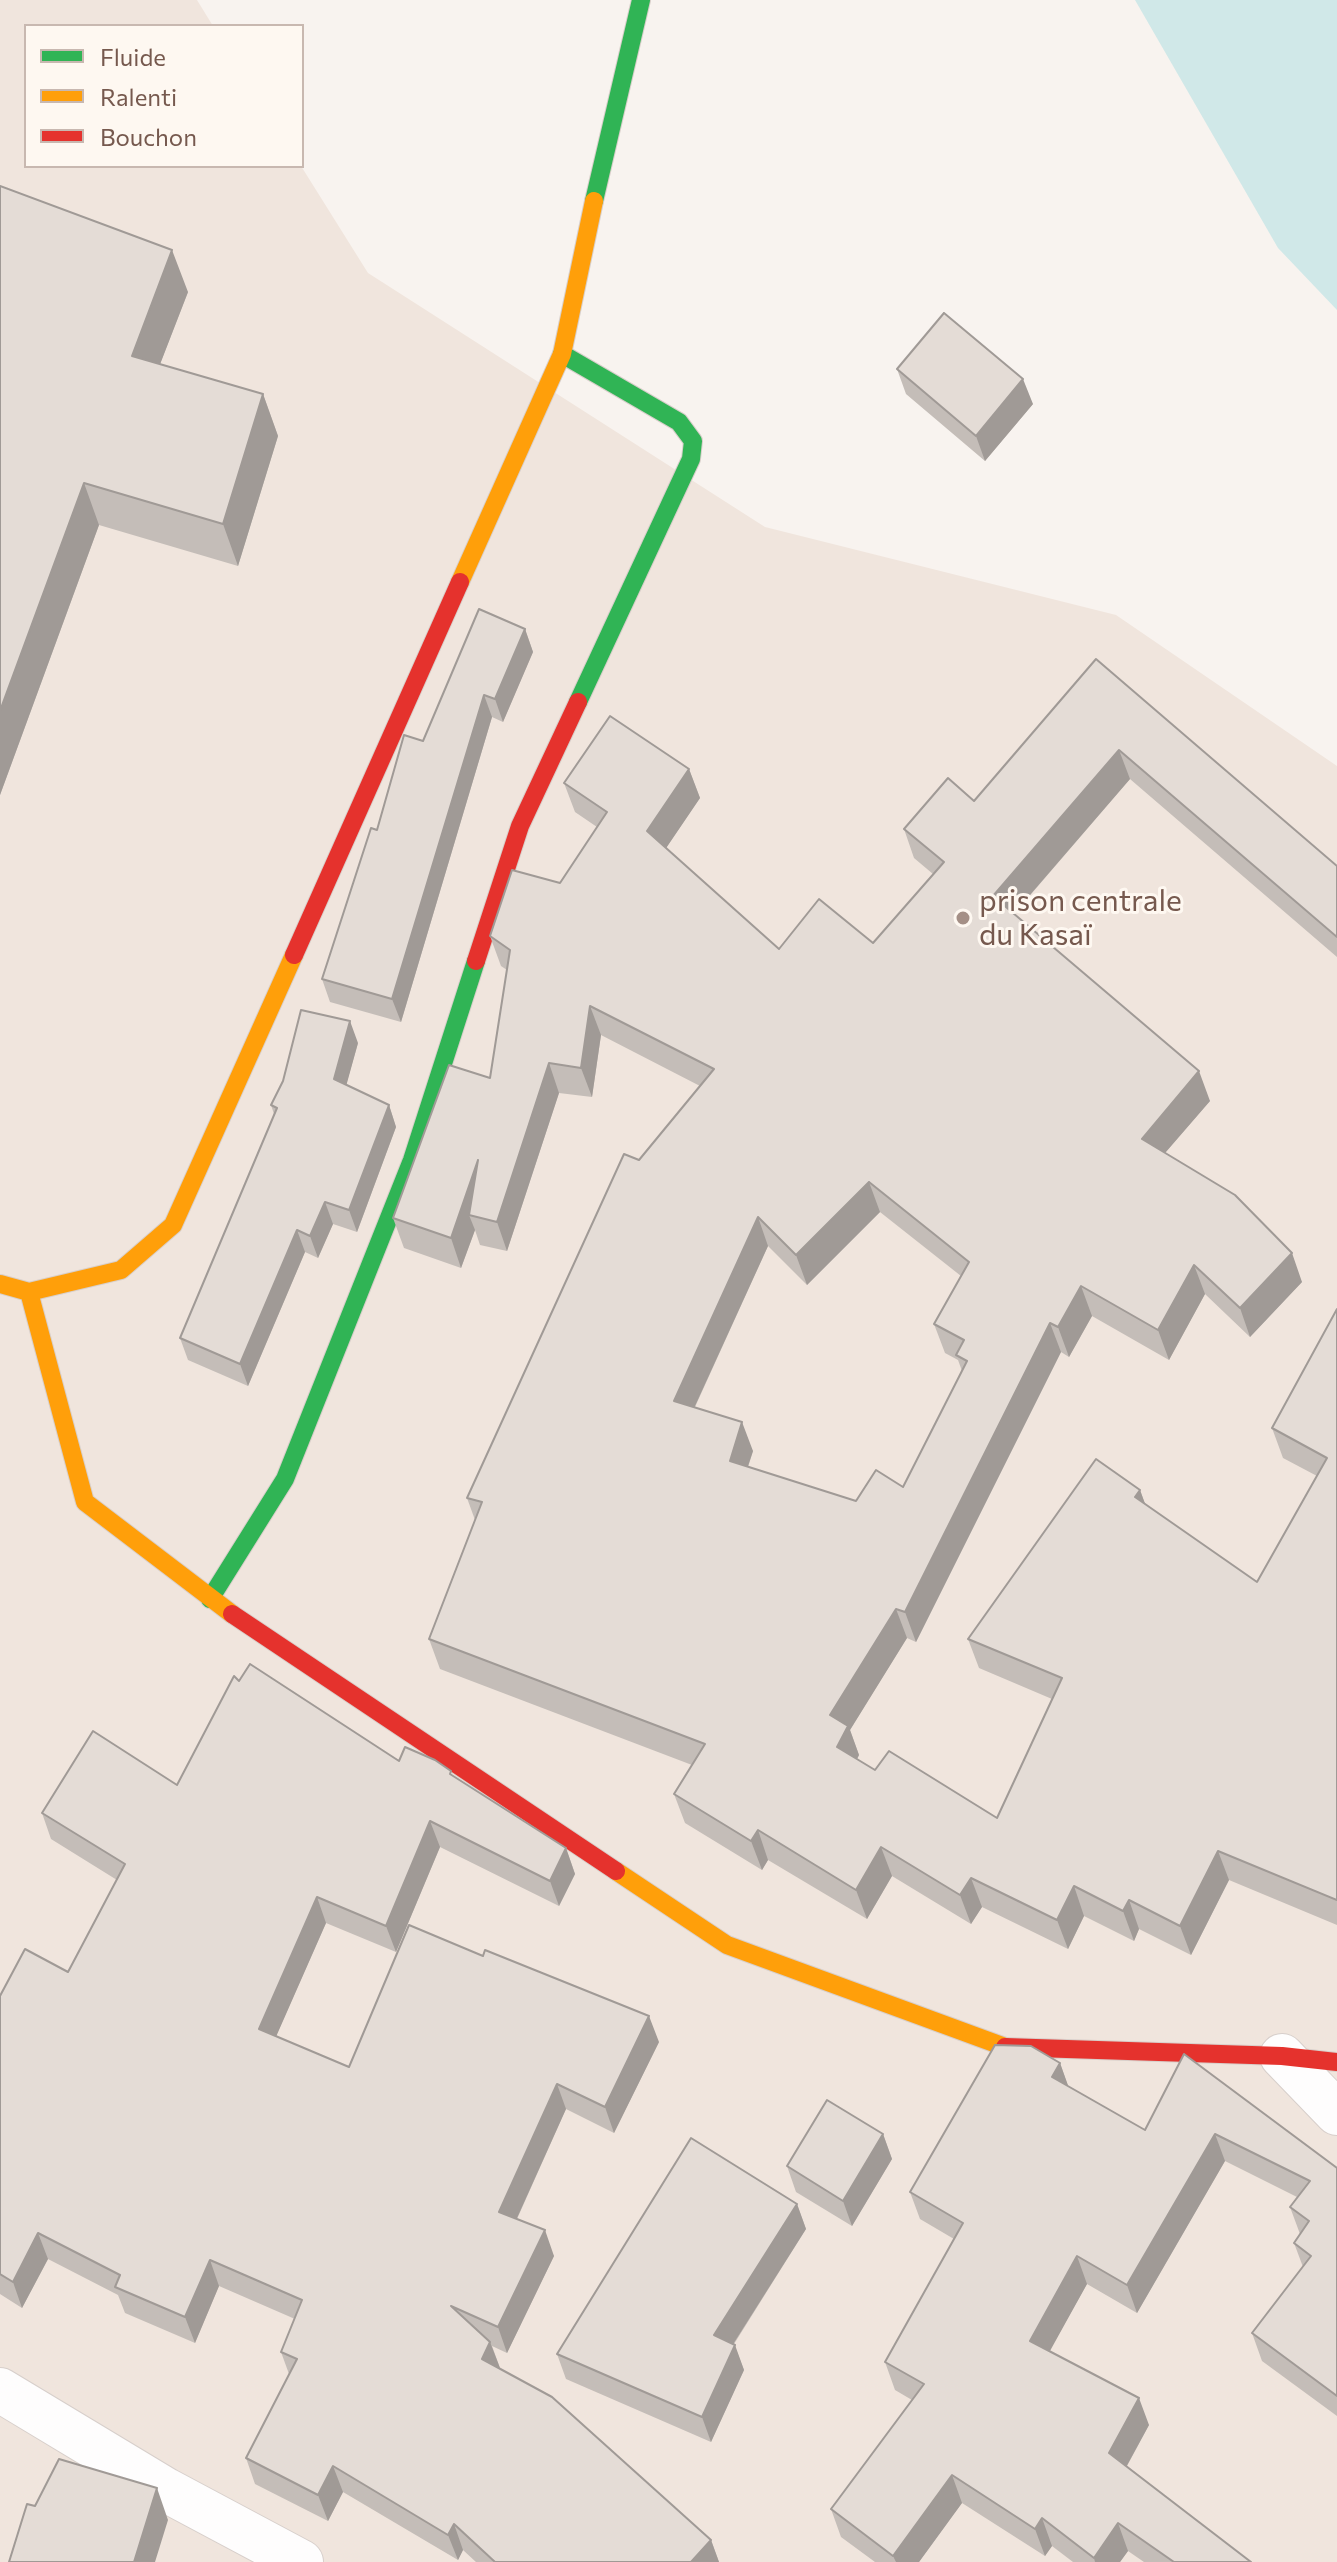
<!DOCTYPE html>
<meta charset="utf-8">
<style>
body{margin:0}
#map{position:relative;width:1337px;height:2562px;overflow:hidden;background:#f8f3ef;font-family:Commissioner,sans-serif}
canvas{display:block}
.legend{position:absolute;left:24px;top:24px;width:280px;height:144px;box-sizing:border-box;background:#fef8f1;border:2px solid #c8b8b0;margin:0;padding:10px 14px;list-style:none;font-size:24px;color:#76594e}
.legend li{display:flex;align-items:center;gap:16px;height:40px}
.legend b{width:40px;border:2px solid #c8b8b0}
</style>
<div id="map">
<canvas width="1337" height="2562"></canvas>
<ul class="legend">
<li><b style="height:10px;background:#30b455"></b>Fluide</li>
<li><b style="height:10px;background:#ff9f0a"></b>Ralenti</li>
<li><b style="height:10px;background:#e5322d"></b>Bouchon</li>
</ul>
</div>
<script>
const c = document.querySelector('canvas').getContext('2d');
c.lineJoin = 'round';
function fillPath(path, color) { c.fillStyle = color; c.fill(path, 'evenodd'); }
const toPath = rows => new Path2D(rows.map(r => 'M' + r).join(''));
function stroke(path, color, width, dash) { c.strokeStyle = color; c.lineWidth = width; c.lineCap = dash ? 'butt' : 'round'; c.setLineDash(dash || []); c.stroke(path); }
function write(font, color, halo, rows, align = 'center') {
  c.font = font + ' Commissioner,sans-serif'; c.lineWidth = 6; c.setLineDash([]); c.textBaseline = 'middle'; c.strokeStyle = halo; c.fillStyle = color; for (const [text, x, y, turn = 0] of rows) {
    c.save(); c.translate(x, y); c.rotate((+turn || 0) * Math.PI / 180); c.textAlign = isNaN(turn) ? turn : align; if (halo) c.strokeText(text, 0, 0); c.fillText(text, 0, 0); c.restore();
  }
}
const residential = toPath([
 [0,0,197,0,213,26,26,26,26,166,301,166,368,273,765,527,1116,615,1337,766,1337,2562,0,2562]
]);
const water = toPath([
 [1135,0,1337,0,1337,310,1278,248]
]);
const street = toPath([
 [1282,2056,1337,2113],
 [0,2390,166,2490,301,2562]
]);
const fast = toPath([
 [594,201,641,0],
 [562,354,679,422,693,441,691,459,578,702],
 [210,1599,285,1479,412,1160,476,961]
]);
const slow = toPath([
 [460,582,562,354,594,201],
 [0,1284,29,1292,121,1270,173,1225,294,955],
 [29,1292,85,1502,232,1614],
 [616,1871,727,1945,1005,2047]
]);
const jam = toPath([
 [294,955,460,582],
 [476,961,520,826,578,702],
 [232,1614,616,1871],
 [1005,2047,1282,2056,1337,2062]
]);
const wall = toPath([
 [0,186,188,292,160,364,263,394,278,436,238,566,99,525,0,795],
 [897,369,1033,404,985,461,906,394],
 [525,629,533,652,503,722,492,717,401,1022,330,1002,322,979,377,830,423,741],
 [1096,659,1337,866,1337,957,1130,779,1014,914,1210,1101,1165,1153,1302,1282,1250,1337,1205,1294,1169,1360,1092,1316,1069,1357,1061,1352,916,1642,907,1638,850,1730,859,1755,857,1759,875,1770,997,1818,1052,1699,979,1668,968,1639,1140,1490,1145,1504,1257,1582,1317,1476,1283,1458,1272,1428,1337,1309,1337,1925,1229,1880,1191,1955,1139,1929,1134,1941,1084,1916,1068,1949,982,1907,971,1924,892,1876,867,1919,768,1860,762,1870,685,1823,674,1794,692,1765,440,1669,429,1639,475,1520,467,1498,639,1160,700,1086,601,1035,592,1097,559,1093,507,1251,480,1245,475,1230,461,1268,404,1248,393,1218,490,1078,507,970,501,966,490,936,560,883,597,827,575,812,564,783,689,769,700,798,666,848,779,949,873,943,933,874,914,858,904,829,974,801],
 [880,1212,961,1276,934,1324,945,1353,958,1360,962,1371,903,1487,856,1501,748,1467,753,1451,695,1407,768,1246,807,1285],
 [358,1043,346,1085,389,1105,396,1127,357,1232,333,1224,318,1258,305,1252,248,1386,188,1360,180,1338,274,1114,271,1105],
 [239,1681,399,1761,453,1776,566,1848,575,1874,559,1906,440,1847,396,1952,326,1923,276,2036,349,2067,659,2042,614,2133,566,2109,517,2219,554,2256,507,2353,492,2346,500,2368,711,2540,719,2562,476,2562,463,2550,458,2560,343,2492,328,2521,255,2484,246,2458,289,2374,281,2352,295,2319,219,2286,195,2343,125,2313,118,2295,48,2259,22,2308,0,2294,0,1996,68,1972,117,1880,51,1839,42,1813,177,1785],
 [1184,2054,1337,2168,1337,2416,1262,2361,1252,2333,1303,2267,1294,2243,1300,2234,1290,2207,1297,2197,1225,2161,1137,2313,1087,2284,1049,2351,1149,2425,1127,2466,1251,2562,1144,2562,1128,2551,1120,2562,1073,2562,1052,2546,1045,2556,962,2503,919,2562,875,2562,841,2537,831,2509,912,2400,895,2390,885,2362,954,2239,920,2219,910,2192,1060,2063,1068,2086,1145,2130],
 [883,2134,892,2159,852,2226,796,2192,787,2166],
 [797,2204,806,2229,734,2344,744,2370,711,2442,566,2379,557,2354]
]);
const shadedWall = toPath([
 [172,250,188,292,147,398,132,356],
 [1023,379,1033,404,985,461,976,436],
 [263,394,278,436,238,566,223,524],
 [84,483,99,525,0,795,0,711],
 [525,629,533,652,503,722,495,699],
 [484,695,492,717,401,1022,392,999],
 [1119,750,1130,779,1004,925,993,896],
 [689,769,700,798,658,860,647,831],
 [590,1006,601,1035,592,1097,581,1068],
 [350,1021,358,1043,342,1101,334,1079],
 [549,1063,559,1093,507,1251,497,1222],
 [1199,1071,1210,1101,1152,1168,1142,1139],
 [389,1105,396,1127,357,1232,349,1210],
 [478,1160,469,1215,475,1230,461,1268,451,1238],
 [869,1182,880,1212,807,1285,796,1255],
 [325,1202,333,1224,318,1258,310,1236],
 [758,1217,768,1246,684,1430,674,1401],
 [297,1230,305,1252,248,1386,240,1364],
 [1292,1253,1302,1282,1250,1337,1240,1308],
 [1194,1265,1205,1294,1169,1360,1158,1330],
 [1081,1286,1092,1316,1069,1357,1058,1327],
 [1050,1323,1061,1352,916,1642,905,1612],
 [742,1422,753,1451,740,1490,730,1461],
 [1140,1490,1151,1520,1135,1497],
 [896,1609,907,1638,850,1730,859,1755,848,1777,837,1747,830,1715],
 [430,1821,440,1847,396,1952,386,1926],
 [758,1830,768,1860,762,1870,751,1841],
 [881,1847,892,1876,867,1919,856,1890],
 [566,1848,575,1874,559,1906,550,1881],
 [1218,1851,1229,1880,1191,1955,1180,1926],
 [971,1878,982,1907,971,1924,960,1895],
 [1074,1886,1084,1916,1068,1949,1057,1920],
 [317,1897,326,1923,268,2055,259,2029],
 [1129,1900,1139,1929,1134,1941,1123,1911],
 [649,2016,659,2042,614,2133,605,2107],
 [1060,2063,1070,2091,1052,2077],
 [557,2084,566,2109,508,2238,499,2212],
 [883,2134,892,2159,852,2226,843,2201],
 [1215,2134,1225,2161,1137,2313,1127,2285],
 [797,2204,806,2229,723,2360,714,2335],
 [545,2230,554,2256,507,2353,498,2327],
 [38,2233,48,2259,22,2308,13,2282],
 [1077,2256,1087,2284,1040,2369,1030,2341],
 [210,2260,219,2286,195,2343,185,2317],
 [490,2342,500,2368,482,2359],
 [735,2345,744,2370,711,2442,702,2417],
 [1139,2398,1149,2425,1119,2480,1109,2453],
 [333,2466,343,2492,328,2521,318,2495],
 [952,2475,962,2503,919,2562,896,2562,893,2556],
 [157,2488,168,2520,155,2562,134,2562],
 [1042,2518,1052,2546,1045,2556,1035,2529],
 [1118,2523,1128,2551,1120,2562,1095,2562,1094,2558],
 [454,2524,463,2550,458,2560,448,2535],
 [711,2540,719,2562,691,2562]
]);
const building = toPath([
 [0,186,172,250,132,356,263,394,223,524,84,483,0,711,0,186],
 [944,313,1023,379,976,436,897,369,944,313],
 [479,609,525,629,495,699,484,695,392,999,322,979,371,828,377,830,404,735,423,741,479,609],
 [1096,659,1337,866,1337,937,1119,750,993,896,1199,1071,1142,1139,1235,1195,1292,1253,1240,1308,1194,1265,1158,1330,1081,1286,1058,1327,1050,1323,905,1612,896,1609,830,1715,848,1726,837,1747,875,1770,889,1751,997,1818,1062,1678,968,1639,1096,1459,1140,1490,1135,1497,1257,1582,1327,1458,1272,1428,1337,1309,1337,1900,1218,1851,1180,1926,1129,1900,1123,1911,1074,1886,1057,1920,971,1878,960,1895,881,1847,856,1890,758,1830,751,1841,674,1794,705,1744,429,1639,482,1502,467,1498,624,1154,639,1160,714,1069,590,1006,581,1068,549,1063,497,1222,469,1215,478,1160,451,1238,393,1218,449,1065,490,1078,510,950,490,936,512,870,560,883,607,812,564,783,610,716,689,769,647,831,779,949,819,899,873,943,944,862,904,829,948,778,974,801,1096,659],
 [869,1182,969,1262,934,1324,964,1340,956,1355,967,1361,903,1487,876,1470,856,1501,730,1461,742,1422,674,1401,758,1217,796,1255,869,1182],
 [301,1010,350,1021,334,1079,389,1105,349,1210,325,1202,310,1236,297,1230,240,1364,180,1338,277,1108,271,1105,283,1081,301,1010],
 [250,1664,399,1761,405,1747,435,1760,451,1771,450,1774,566,1848,550,1881,430,1821,386,1926,317,1897,259,2029,349,2067,409,1925,483,1956,485,1950,649,2016,605,2107,557,2084,499,2212,545,2230,498,2327,451,2306,490,2342,482,2359,552,2397,711,2540,691,2562,495,2562,454,2524,448,2535,333,2466,318,2495,246,2458,297,2359,281,2352,302,2300,210,2260,185,2317,115,2287,120,2275,38,2233,13,2282,0,2274,0,1996,25,1949,68,1972,125,1864,42,1813,93,1731,177,1785,234,1676,239,1681,250,1664],
 [995,2045,1031,2046,1060,2063,1052,2077,1145,2130,1184,2054,1337,2168,1337,2396,1252,2333,1311,2256,1294,2243,1309,2221,1290,2207,1310,2181,1215,2134,1127,2285,1077,2256,1030,2341,1139,2398,1109,2453,1251,2562,1174,2562,1118,2523,1094,2558,1042,2518,1035,2529,952,2475,893,2556,831,2509,924,2384,885,2362,963,2223,910,2192,995,2045],
 [827,2100,883,2134,843,2201,787,2166,827,2100],
 [691,2138,797,2204,714,2335,735,2345,702,2417,557,2354,691,2138],
 [59,2459,157,2488,134,2562,9,2562,27,2504,35,2506,59,2459]
]);
const markers = [
 [963,918,8,"#a48f86"]
];
const poiNames = [
 ["prison centrale",979,901],
 ["du Kasaï",979,935]
];
fillPath(residential, '#f0e5dd');
fillPath(water, '#d0e8e8');
stroke(street, '#d7cfcb', 46);
stroke(fast, '#d8cfca', 20);
stroke(slow, '#d8cfca', 20);
stroke(jam, '#d8cfca', 20);
stroke(street, '#fefdfd', 44);
stroke(fast, '#30b455', 18);
stroke(slow, '#ff9f0a', 18);
stroke(jam, '#e5322d', 18);
fillPath(wall, '#c4bdb8');
fillPath(shadedWall, '#a09a96');
fillPath(building, '#e4dcd6');
stroke(building, '#a09a96', 2);
for (const [x, y, r, color] of markers) { const dot = new Path2D(); dot.arc(x, y, r, 0, 2 * Math.PI); c.fillStyle = color; c.fill(dot); stroke(dot, '#fef8f1', 3); }
write('30px', '#76594e', '#fef8f1', poiNames, 'left');
</script>
